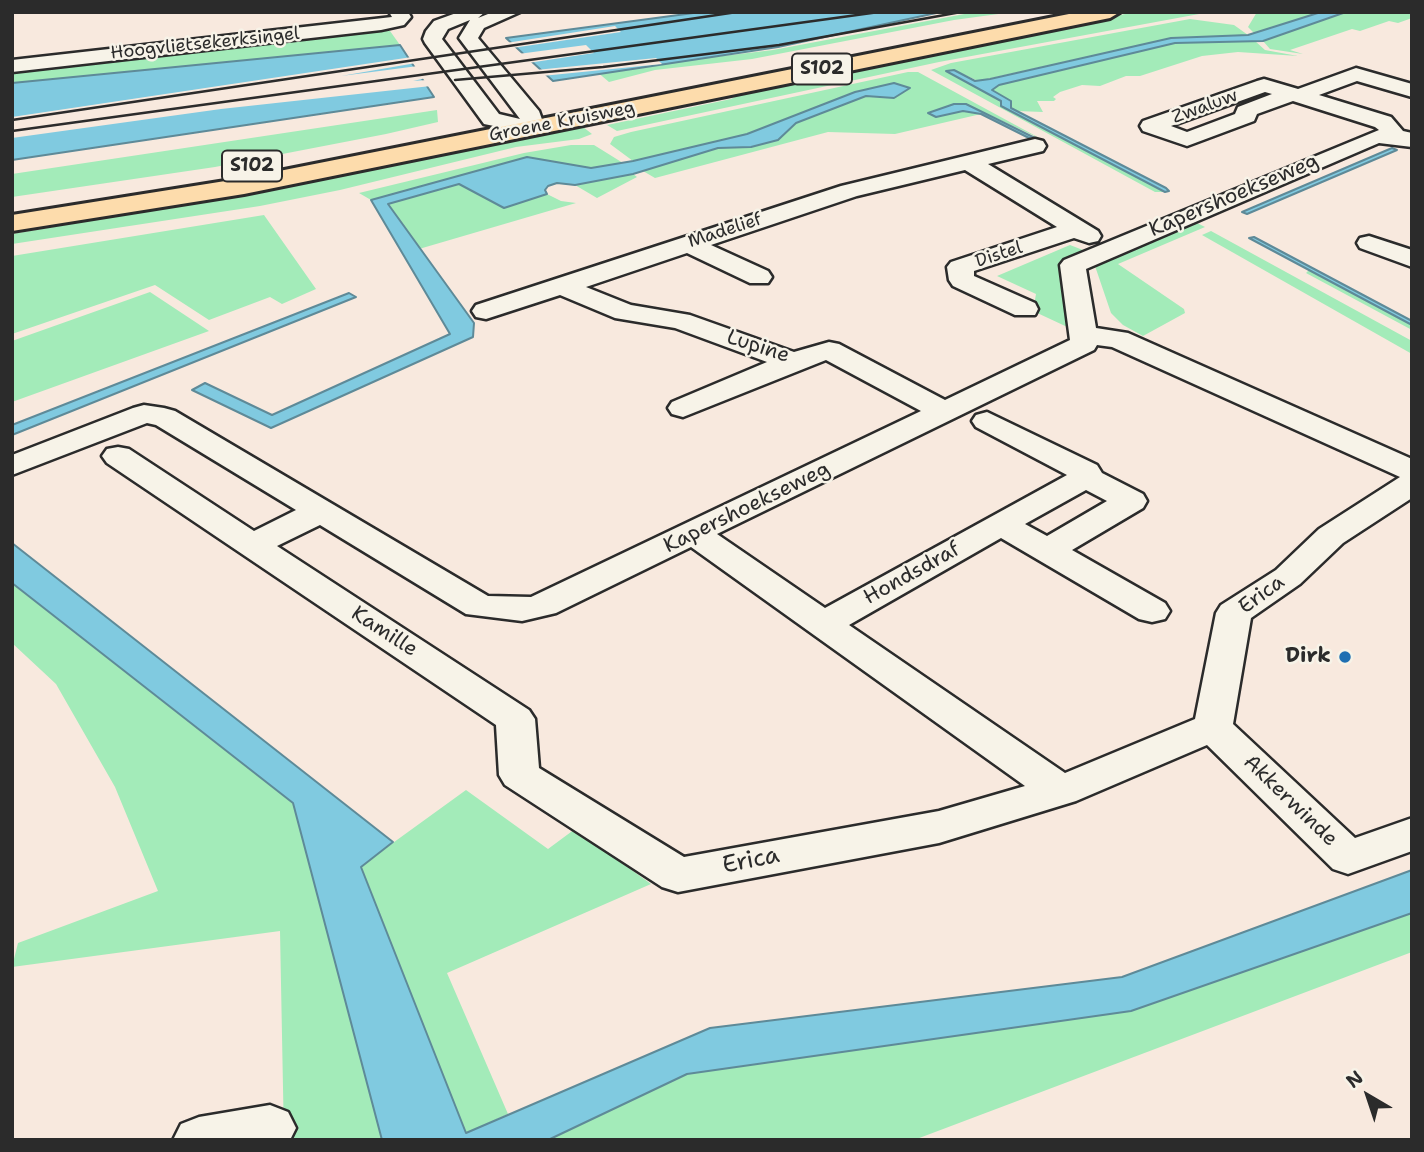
<!DOCTYPE html>
<style>
body{margin:0}
#map{position:relative;width:1424px;height:1152px;overflow:hidden;background:#f8e9de;font-family:"Shantell Sans",sans-serif}
canvas{display:block}
.frame{position:absolute;inset:0;border:14px solid #2b2b2b;pointer-events:none}
.north{position:absolute;left:1333px;top:1061px;width:70px;height:70px;-webkit-text-stroke:5px #f7f3e8;paint-order:stroke;rotate:321deg;font-size:19px;font-weight:700;line-height:28px;text-align:center;color:#2b2b2b}
.north::after{content:'';display:block;margin:auto;width:24px;height:32px;background:#2b2b2b;clip-path:polygon(50% 0,100% 100%,50% 72%,0 100%)}
</style>
<div id="map">
<canvas width="1424" height="1152"></canvas>
<div class="frame"></div>
<div class="north">N</div>
</div>
<script>
const c = document.querySelector('canvas').getContext('2d');
c.lineJoin = 'round';
function fillPath(path, color) { c.fillStyle = color; c.fill(path, 'evenodd'); }
const toPath = rows => new Path2D(rows.map(r => 'M' + r).join(''));
function stroke(path, color, width, dash) { c.strokeStyle = color; c.lineWidth = width; c.lineCap = dash ? 'butt' : 'round'; c.setLineDash(dash || []); c.stroke(path); }
function write(font, color, halo, rows, align = 'center') {
  c.font = font + ' "Shantell Sans",sans-serif'; c.lineWidth = 5; c.setLineDash([]); c.textBaseline = 'middle'; c.strokeStyle = halo; c.fillStyle = color; for (const [text, x, y, turn = 0] of rows) {
    c.save(); c.translate(x, y); c.rotate((+turn || 0) * Math.PI / 180); c.textAlign = isNaN(turn) ? turn : align; if (halo) c.strokeText(text, 0, 0); c.fillText(text, 0, 0); c.restore();
  }
}
const green = toPath([
 [975,12,1013,12,954,20,752,59,655,70,609,82,596,71,773,50],
 [1135,12,1210,12,939,62,617,131,607,125,731,99,745,91],
 [1257,12,1321,12,1254,33,1248,27],
 [1346,12,1412,12,1412,18,1398,23,1389,21,1360,31,1352,29,1290,50,1303,54,1270,49,1263,41],
 [1190,19,1234,25,1248,35,1171,38,978,81,954,70,946,70,1001,101,1001,106,1165,192,1155,192,931,70,951,63],
 [381,29,390,31,400,45,12,83,12,70],
 [1255,41,1265,50,1298,56,1238,52,1202,56,1140,76,1126,76,1100,86,1082,85,1060,92,1053,97,1056,99,1054,101,1037,101,1043,112,1017,111,1010,107,1012,102,992,90,999,85,1175,43],
 [908,72,918,72,1043,140,966,104,954,104,929,113,936,117,963,111,981,114,895,134,828,132,655,178,643,171,718,148,751,147,778,140,796,123,866,96,894,98,855,92,747,134,633,161,610,144,614,137,631,132],
 [437,110,438,122,386,134,215,167,12,197,12,174],
 [578,123,592,134,579,139,516,147,340,190,260,206,12,244,12,234,205,201],
 [571,145,594,145,623,163,591,168,527,157,371,200,359,193,524,153],
 [633,174,637,177,597,198,575,185],
 [459,184,504,208,547,194,561,201,576,203,419,249,388,204],
 [264,215,316,289,282,304,270,297,209,320,155,285,12,334,12,256],
 [1197,223,1205,227,1118,264,1184,309,1185,313,1143,336,1123,325,1111,313,1095,266],
 [1211,231,1412,341,1412,354,1202,235],
 [1070,245,1088,252,1060,265,1078,332,1033,311,1036,294,997,276],
 [1309,270,1412,325,1412,330,1306,273],
 [150,292,209,331,12,402,12,341],
 [12,583,293,803,382,1140,284,1140,280,931,12,967,18,943,158,891,115,787,56,684,12,643],
 [466,790,548,849,575,829,651,884,447,973,508,1114,466,1133,361,866],
 [1412,913,1412,952,914,1140,548,1140,687,1074,1131,1011]
]);
const water = toPath([
 [701,12,941,12,778,47,553,81,506,38,701,12],
 [1321,12,1346,12,1263,41,1175,43,999,85,992,90,1011,101,1011,108,1166,188,1169,191,1165,192,1001,106,1001,101,946,71,954,70,975,81,990,79,1171,38,1248,35,1321,12],
 [400,45,434,97,12,160,12,83,400,45],
 [894,83,910,88,894,98,866,96,796,123,778,140,751,147,718,148,633,174,575,185,557,183,548,186,545,190,547,194,504,208,459,184,388,204,474,323,473,337,271,428,192,390,205,383,272,415,450,334,371,200,527,157,591,168,633,161,747,134,855,92,894,83],
 [954,104,966,104,1039,140,1035,141,981,114,963,111,936,117,928,113,954,104],
 [1392,148,1397,150,1247,214,1242,212,1392,148],
 [1254,237,1412,321,1412,325,1249,238,1254,237],
 [349,293,356,297,12,435,12,425,349,293],
 [12,543,393,842,361,867,466,1133,710,1028,1122,977,1412,870,1412,913,1131,1011,687,1074,548,1140,382,1140,293,803,12,583,12,543]
]);
const pier = toPath([
 [615,26,621,32,512,48,506,43],
 [586,45,594,53,528,63,518,54],
 [412,57,416,63,341,76,418,66,426,78,413,81,427,80,431,86,221,109,12,138,12,117],
 [656,58,662,64,542,76,536,70]
]);
const minor = toPath([
 [389,12,408,12,411,17,404,25,381,30,12,72,12,60,392,17,389,12],
 [459,12,485,12,478,18,493,12,520,12,484,28,478,38,539,111,545,128,542,133,534,134,484,124,425,43,423,39,426,31,434,21,459,12],
 [470,20,459,38,520,119,499,114,442,39,448,29,470,20],
 [1356,68,1412,84,1412,97,1357,81,1319,95,1391,117,1403,131,1412,133,1412,147,1379,143,1086,269,1096,328,1128,333,1412,459,1412,498,1343,543,1300,584,1251,618,1233,724,1355,838,1412,818,1412,851,1348,874,1333,869,1207,745,1076,801,939,843,678,892,662,887,505,785,499,775,496,725,107,463,102,456,107,449,118,447,129,449,254,531,296,510,156,425,147,423,12,475,12,455,133,408,144,405,164,408,175,411,488,596,531,597,921,411,826,360,683,417,672,414,668,408,672,402,767,362,675,328,615,318,560,295,486,319,476,317,472,311,476,305,841,186,1035,139,1043,141,1046,146,1043,151,988,164,1098,231,1101,236,1098,241,1089,243,1074,238,974,271,974,276,1035,303,1038,309,1035,315,1015,315,953,286,949,280,947,267,951,262,1057,227,965,170,857,196,711,245,768,271,772,277,768,283,750,283,687,253,586,287,631,305,690,315,794,352,829,342,839,344,945,400,1070,340,1060,265,1064,260,1379,130,1375,127,1293,101,1257,114,1254,121,1187,146,1143,131,1140,126,1143,121,1257,81,1264,79,1298,89,1356,68],
 [1265,92,1272,94,1238,107,1235,114,1187,132,1171,126,1265,92],
 [1097,345,1112,347,1400,477,1319,529,1276,570,1221,605,1216,613,1195,719,1065,773,849,625,1001,538,1139,619,1152,622,1165,619,1170,611,1165,603,1072,550,1143,508,1147,501,1143,494,1102,473,1097,465,987,412,976,415,972,421,976,427,1067,475,825,608,717,534,1094,350,1097,345],
 [1086,490,1107,501,1047,536,1025,524,1086,490],
 [320,525,466,614,522,621,556,613,691,547,1025,786,939,811,684,857,539,768,535,719,529,710,277,546,320,525],
 [1369,236,1412,250,1412,267,1360,248,1357,243,1360,238,1369,236],
 [270,1105,288,1112,296,1128,290,1140,173,1140,181,1124,199,1117,270,1105]
]);
const primary = toPath([
 [1079,12,1120,12,1110,18,244,194,12,231,12,215,244,178,1079,12]
]);
const rail = toPath([
 [455,80,603,67,779,45,961,12],
 [12,120,737,12],
 [12,131,879,12]
]);
const markers = [
 [1345,657,7,"#1f6fb2"]
];
const farStreetnames = [
 ["Hoogvlietsekerksingel",205,44,-6],
 ["Zwaluw",1205,107,-20],
 ["Groene Kruisweg",562,122,-11],
 ["Madelief",725,231,-18],
 ["Distel",999,255,-18]
];
const shields = [
 [822,69,60],
 [252,166,60]
];
const shieldNames = [
 ["S102",822,69],
 ["S102",252,166]
];
const streetNames = [
 ["Kapershoekseweg",1234,196,-23],
 ["Lupine",758,347,18],
 ["Kapershoekseweg",747,508,-26],
 ["Hondsdraf",912,574,-29],
 ["Erica",1262,595,-36],
 ["Kamille",384,632,33],
 ["Akkerwinde",1290,801,44]
];
const poiNames = [
 ["Dirk",1331,657]
];
const nearStreetnames = [
 ["Erica",751,861,-11]
];
fillPath(green, '#a3ebb9');
fillPath(water, '#80cae0');
stroke(water, '#5e8a98', 2);
fillPath(pier, '#f8e9de');
stroke(minor, '#2b2b2b', 5);
stroke(primary, '#2b2b2b', 6);
fillPath(minor, '#f7f3e8');
fillPath(primary, '#fddcac');
stroke(rail, '#2b2b2b', 2.5);
for (const [x, y, r, color] of markers) { const dot = new Path2D(); dot.arc(x, y, r, 0, 2 * Math.PI); c.fillStyle = color; c.fill(dot); stroke(dot, '#f7f3e8', 2.5); }
write('18px', '#2b2b2b', '#f7f3e8', farStreetnames);
for (const [x, y, w] of shields) { const box = new Path2D(); box.roundRect(x - w / 2, y - 15.5, w, 31, 5); c.fillStyle = '#f7f3e8'; c.fill(box); stroke(box, '#2b2b2b', 2); }
write('bold 19px', '#2b2b2b', null, shieldNames);
write('21px', '#2b2b2b', '#f7f3e8', streetNames);
write('bold 21px', '#2b2b2b', '#f7f3e8', poiNames, 'right');
write('24px', '#2b2b2b', '#f7f3e8', nearStreetnames);
</script>
